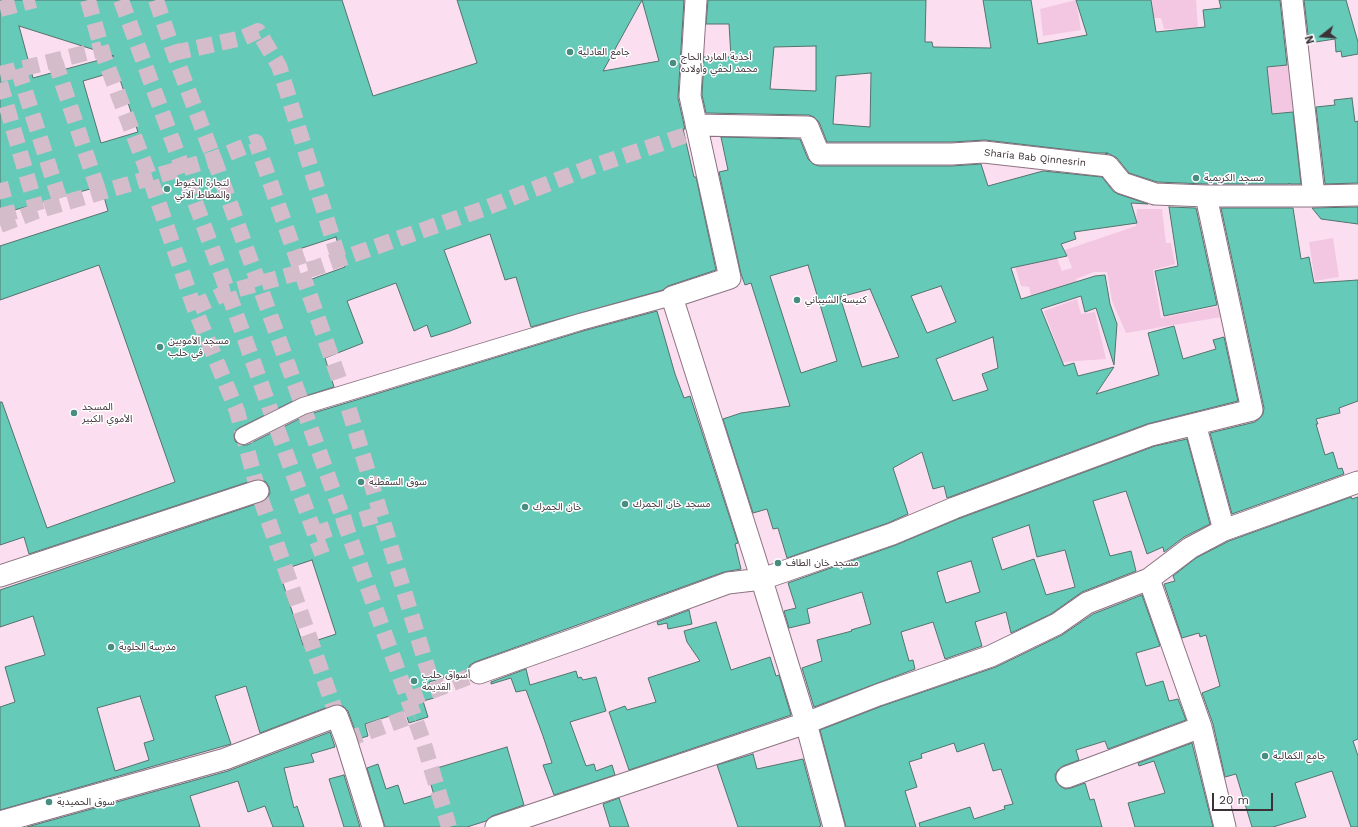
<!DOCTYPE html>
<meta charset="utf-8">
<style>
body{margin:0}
#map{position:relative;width:1358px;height:827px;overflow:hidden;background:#fbdff0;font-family:"Work Sans",sans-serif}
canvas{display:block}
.north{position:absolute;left:1302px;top:16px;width:40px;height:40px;-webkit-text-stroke:3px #fff;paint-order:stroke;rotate:253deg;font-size:11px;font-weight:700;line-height:16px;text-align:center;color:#3c3137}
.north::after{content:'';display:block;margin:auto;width:14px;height:18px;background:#3c3137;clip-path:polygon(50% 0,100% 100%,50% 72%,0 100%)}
.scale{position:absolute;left:1212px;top:793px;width:61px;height:18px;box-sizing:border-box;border:2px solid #3c3137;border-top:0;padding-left:5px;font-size:12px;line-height:14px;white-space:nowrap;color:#3c3137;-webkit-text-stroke:3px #fff;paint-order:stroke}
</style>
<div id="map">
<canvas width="1358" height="827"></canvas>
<div class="north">N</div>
<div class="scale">20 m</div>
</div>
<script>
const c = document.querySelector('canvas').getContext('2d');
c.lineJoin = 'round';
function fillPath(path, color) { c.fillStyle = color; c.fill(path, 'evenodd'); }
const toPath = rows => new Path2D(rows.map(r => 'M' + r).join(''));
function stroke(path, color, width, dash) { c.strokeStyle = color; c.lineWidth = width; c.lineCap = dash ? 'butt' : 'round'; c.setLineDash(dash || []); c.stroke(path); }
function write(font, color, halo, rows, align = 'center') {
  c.font = font + ' "Work Sans","Noto Sans Arabic",sans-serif'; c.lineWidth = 3; c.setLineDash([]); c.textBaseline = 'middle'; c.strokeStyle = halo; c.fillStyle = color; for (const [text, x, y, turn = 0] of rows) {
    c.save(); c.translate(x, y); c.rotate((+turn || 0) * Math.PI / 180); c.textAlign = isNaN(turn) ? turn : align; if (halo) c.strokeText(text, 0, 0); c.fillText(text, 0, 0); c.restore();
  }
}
const green = toPath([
 [1076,0,1081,30,1043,36,1040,9],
 [1152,0,1196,0,1198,29,1164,29,1161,18,1154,18],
 [1295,64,1301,111,1272,114,1267,67],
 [1137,209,1162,209,1166,243,1171,243,1175,264,1153,270,1161,318,1220,306,1222,317,1126,333,1112,301,1107,272,1094,272,1076,279,1077,282,1031,296,1029,287,1021,286,1014,263,1038,262,1057,258,1062,271,1072,268,1065,250,1136,226],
 [1333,238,1339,277,1315,281,1309,242],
 [1077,299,1081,314,1095,312,1106,359,1063,362,1044,311]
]);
const building = toPath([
 [0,0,342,0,373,96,477,63,457,0,642,0,603,71,659,61,642,0,684,0,678,98,685,129,683,129,694,177,696,177,716,270,668,286,663,290,531,327,516,277,505,280,490,234,444,250,471,323,450,331,431,337,427,325,414,331,396,283,347,301,363,343,325,358,334,387,299,398,239,428,235,431,234,436,235,441,238,444,243,445,247,445,307,415,583,331,657,311,675,374,684,398,690,396,700,426,738,543,735,544,741,569,724,572,475,662,470,665,467,671,429,682,434,698,423,701,428,717,409,723,405,711,365,724,368,736,358,739,348,711,344,707,339,704,333,705,260,733,246,686,215,696,231,744,0,810,0,707,15,702,5,667,45,655,33,616,0,627,0,590,262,502,267,499,270,493,269,487,266,482,260,479,254,480,29,554,24,537,0,545,0,402,2,402,47,528,175,482,99,265,0,300,0,246,108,211,101,186,0,214,0,0],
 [19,26,114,56,33,78,19,26],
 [117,71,138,132,101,143,83,81,117,71],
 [336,237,345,267,301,283,290,252,336,237],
 [312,560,336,634,303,645,279,571,312,560],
 [140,696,154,740,144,743,149,760,115,771,97,708,140,696],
 [708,0,926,0,925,42,932,42,933,47,991,48,983,0,1031,0,1038,44,1087,35,1076,0,1151,0,1156,32,1205,27,1203,10,1221,8,1219,0,1280,0,1287,65,1267,67,1272,114,1293,112,1301,184,1290,184,1289,183,1289,184,1206,184,1157,182,1129,173,1117,158,1110,154,1105,154,1108,153,1096,153,985,140,952,142,827,142,819,122,814,117,809,115,706,113,702,95,704,57,731,57,729,24,706,24,708,0],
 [816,46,816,91,770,89,774,47,816,46],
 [871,73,870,127,833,124,836,76,871,73],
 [1304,0,1346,0,1358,42,1358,54,1342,57,1341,51,1336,52,1335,39,1309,43,1304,0],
 [1352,98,1355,122,1358,121,1358,183,1325,184,1316,107,1335,105,1334,100,1352,98],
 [721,137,800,139,808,159,813,164,819,166,952,166,981,164,988,186,1043,171,1102,177,1113,191,1118,194,1148,204,1131,203,1137,223,1074,232,1076,239,1061,244,1067,256,1011,268,1021,299,1095,276,1105,275,1110,304,1117,324,1114,365,1096,308,1085,312,1081,296,1041,309,1064,366,1074,363,1078,376,1114,367,1096,394,1159,375,1148,333,1174,326,1183,359,1216,349,1213,340,1224,337,1238,401,1147,424,947,498,944,486,933,489,922,452,893,468,908,514,888,523,787,558,778,528,773,529,767,509,753,513,723,419,741,413,790,406,751,283,745,285,741,274,719,172,728,170,721,137],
 [808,265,837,361,801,373,770,276,808,265],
 [941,286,956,322,927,333,911,296,941,286],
 [870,289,899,357,862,367,840,297,870,289],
 [993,337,998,368,982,374,988,390,953,401,936,359,993,337],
 [1169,207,1196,208,1217,305,1164,316,1155,271,1178,266,1169,207],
 [1358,207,1358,224,1321,219,1312,208,1358,207],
 [1221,208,1293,208,1301,259,1309,257,1314,283,1358,280,1358,401,1339,408,1340,413,1316,419,1318,424,1316,424,1325,455,1333,452,1338,469,1342,468,1344,474,1232,514,1210,433,1255,422,1260,418,1263,414,1264,408,1221,208],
 [1187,439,1210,524,1184,537,1164,552,1163,547,1147,554,1126,491,1093,501,1110,556,1131,551,1136,571,1082,592,1051,614,1011,633,1006,612,975,622,982,646,945,659,933,622,901,632,909,661,913,660,915,669,814,707,802,668,822,661,817,640,852,631,851,630,871,624,862,592,807,609,810,623,789,628,784,611,796,608,788,583,896,545,958,519,1155,446,1187,439],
 [1029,525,1037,557,1065,550,1075,587,1046,595,1034,559,1002,570,992,538,1029,525],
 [971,561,980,592,946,603,937,572,971,561],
 [1351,497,1352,499,1358,497,1358,739,1353,741,1358,756,1358,827,1351,827,1332,771,1295,783,1306,817,1273,827,1252,827,1236,774,1225,777,1213,724,1202,693,1220,686,1206,635,1200,637,1199,633,1182,638,1164,584,1175,581,1173,576,1196,558,1229,541,1351,497],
 [1142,595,1160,646,1136,653,1146,686,1163,681,1169,701,1178,699,1186,720,1108,749,1105,741,1076,750,1079,760,1063,766,1058,770,1055,775,1056,781,1060,786,1065,789,1071,788,1085,783,1090,800,1094,799,1102,827,920,827,919,823,970,807,974,819,1005,809,1004,806,1013,804,1001,769,993,771,984,743,957,752,954,743,921,754,922,758,909,762,917,787,905,791,916,827,846,827,820,730,882,706,996,667,1062,635,1093,614,1142,595],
 [689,610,692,624,668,629,667,623,658,625,657,622,689,610],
 [716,622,731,670,770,657,776,676,779,675,791,715,629,770,609,712,625,706,627,710,656,702,648,678,700,661,687,642,684,631,716,622],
 [526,669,530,685,576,671,578,678,581,677,583,680,596,677,606,711,570,722,586,766,594,764,596,771,612,765,615,775,554,795,543,765,552,763,543,736,526,690,516,692,511,678,491,684,491,682,526,669],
 [330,732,335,747,311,754,314,762,284,768,294,808,297,806,304,827,273,827,265,806,248,812,238,781,190,796,200,827,27,827,228,771,330,732],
 [1192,743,1213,827,1135,827,1128,803,1165,793,1154,761,1139,766,1138,763,1192,743],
 [507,747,524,805,492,816,486,821,467,827,385,827,367,768,378,764,386,789,398,785,404,804,434,795,427,771,507,747],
 [753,754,757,769,803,759,821,826,818,827,738,827,717,765,753,754],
 [344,775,360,827,344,827,329,779,344,775],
 [619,798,629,827,610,827,603,804,619,798]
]);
const pedestrianTunnel = toPath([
 [88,0,104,57,150,178,194,307,237,411,258,491,337,716],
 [121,0,228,292,322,554],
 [156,0,174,53,214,159,423,741,449,827],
 [0,9,35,0],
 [174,53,242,38,258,31,279,66,339,259],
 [55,61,99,193],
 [18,69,61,204],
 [0,74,102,49],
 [0,83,37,211],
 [0,183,10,221],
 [0,225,37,211,214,159,256,142,344,393,434,690],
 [194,307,228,292,315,268,483,209,591,167,698,131],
 [315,534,345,524,381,514],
 [408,700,479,673],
 [346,740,414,715]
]);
const pedestrian = toPath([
 [243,436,303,406,580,322,672,297]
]);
const minor = toPath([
 [696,0,690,96,730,278,672,297,755,558,806,723,834,827],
 [1292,0,1314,196],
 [696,125,808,127,819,154,952,154,984,152,1108,166,1122,183,1155,194,1206,196,1314,196,1358,195],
 [1195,424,1224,530],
 [0,576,258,491],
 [479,673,581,637,728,583,762,579,892,534,954,508,1151,435,1252,410,1206,196],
 [1067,777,1201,727],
 [0,822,225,759,337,716,346,740,373,827],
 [496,827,806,723,878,695,991,656,1057,624,1087,603,1149,579],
 [1225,827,1201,727,1149,579,1190,548,1224,530,1358,482]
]);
const markers = [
 [570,52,4,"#498d80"],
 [673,63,4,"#498d80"],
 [1196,178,4,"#498d80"],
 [167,189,4,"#498d80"],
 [797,300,4,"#498d80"],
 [160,347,4,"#498d80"],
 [74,413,4,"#498d80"],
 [361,482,4,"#498d80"],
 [625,504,4,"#498d80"],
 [525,507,4,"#498d80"],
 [778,563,4,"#498d80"],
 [111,647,4,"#498d80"],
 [414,681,4,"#498d80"],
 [1265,756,4,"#498d80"],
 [49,802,4,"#498d80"]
];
const poiNames = [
 ["جامع العادلية",578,52],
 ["أحذية المارد الحاج",681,57],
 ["محمد لحفي وأولاده",681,69],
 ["مسجد الكريمية",1204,178],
 ["لتجارة الخيوط",175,183],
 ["والمطاط آلاتي",175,195],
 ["كنيسة الشيباني",805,300],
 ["مسجد الأمويين",168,341],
 ["في حلب",168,353],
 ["المسجد",82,407],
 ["الأموي الكبير",82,419],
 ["سوق السقطية",369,482],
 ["مسجد خان الجمرك",633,504],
 ["خان الجمرك",533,507],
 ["مسجد خان الطاف",786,563],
 ["مدرسة الحلوية",119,647],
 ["أسواق حلب",422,675],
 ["القديمة",422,687],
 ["جامع الكمالية",1273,756],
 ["سوق الحميدية",57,802]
];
const streetNames = [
 ["Sharia Bab Qinnesrin",1035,158,6]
];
fillPath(green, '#f3c7e2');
fillPath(building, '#66cab8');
stroke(building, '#53736c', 1);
stroke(pedestrianTunnel, '#d5bccb', 16, [16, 8]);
stroke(pedestrian, '#8c7382', 18);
stroke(minor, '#8c7382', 23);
stroke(pedestrian, '#fff', 16);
stroke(minor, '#fff', 21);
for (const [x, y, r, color] of markers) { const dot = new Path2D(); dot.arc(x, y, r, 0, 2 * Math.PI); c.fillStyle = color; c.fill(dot); stroke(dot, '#fff', 1.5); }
write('10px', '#3c3137', '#fff', poiNames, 'left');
write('10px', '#3c3137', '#fff', streetNames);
</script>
